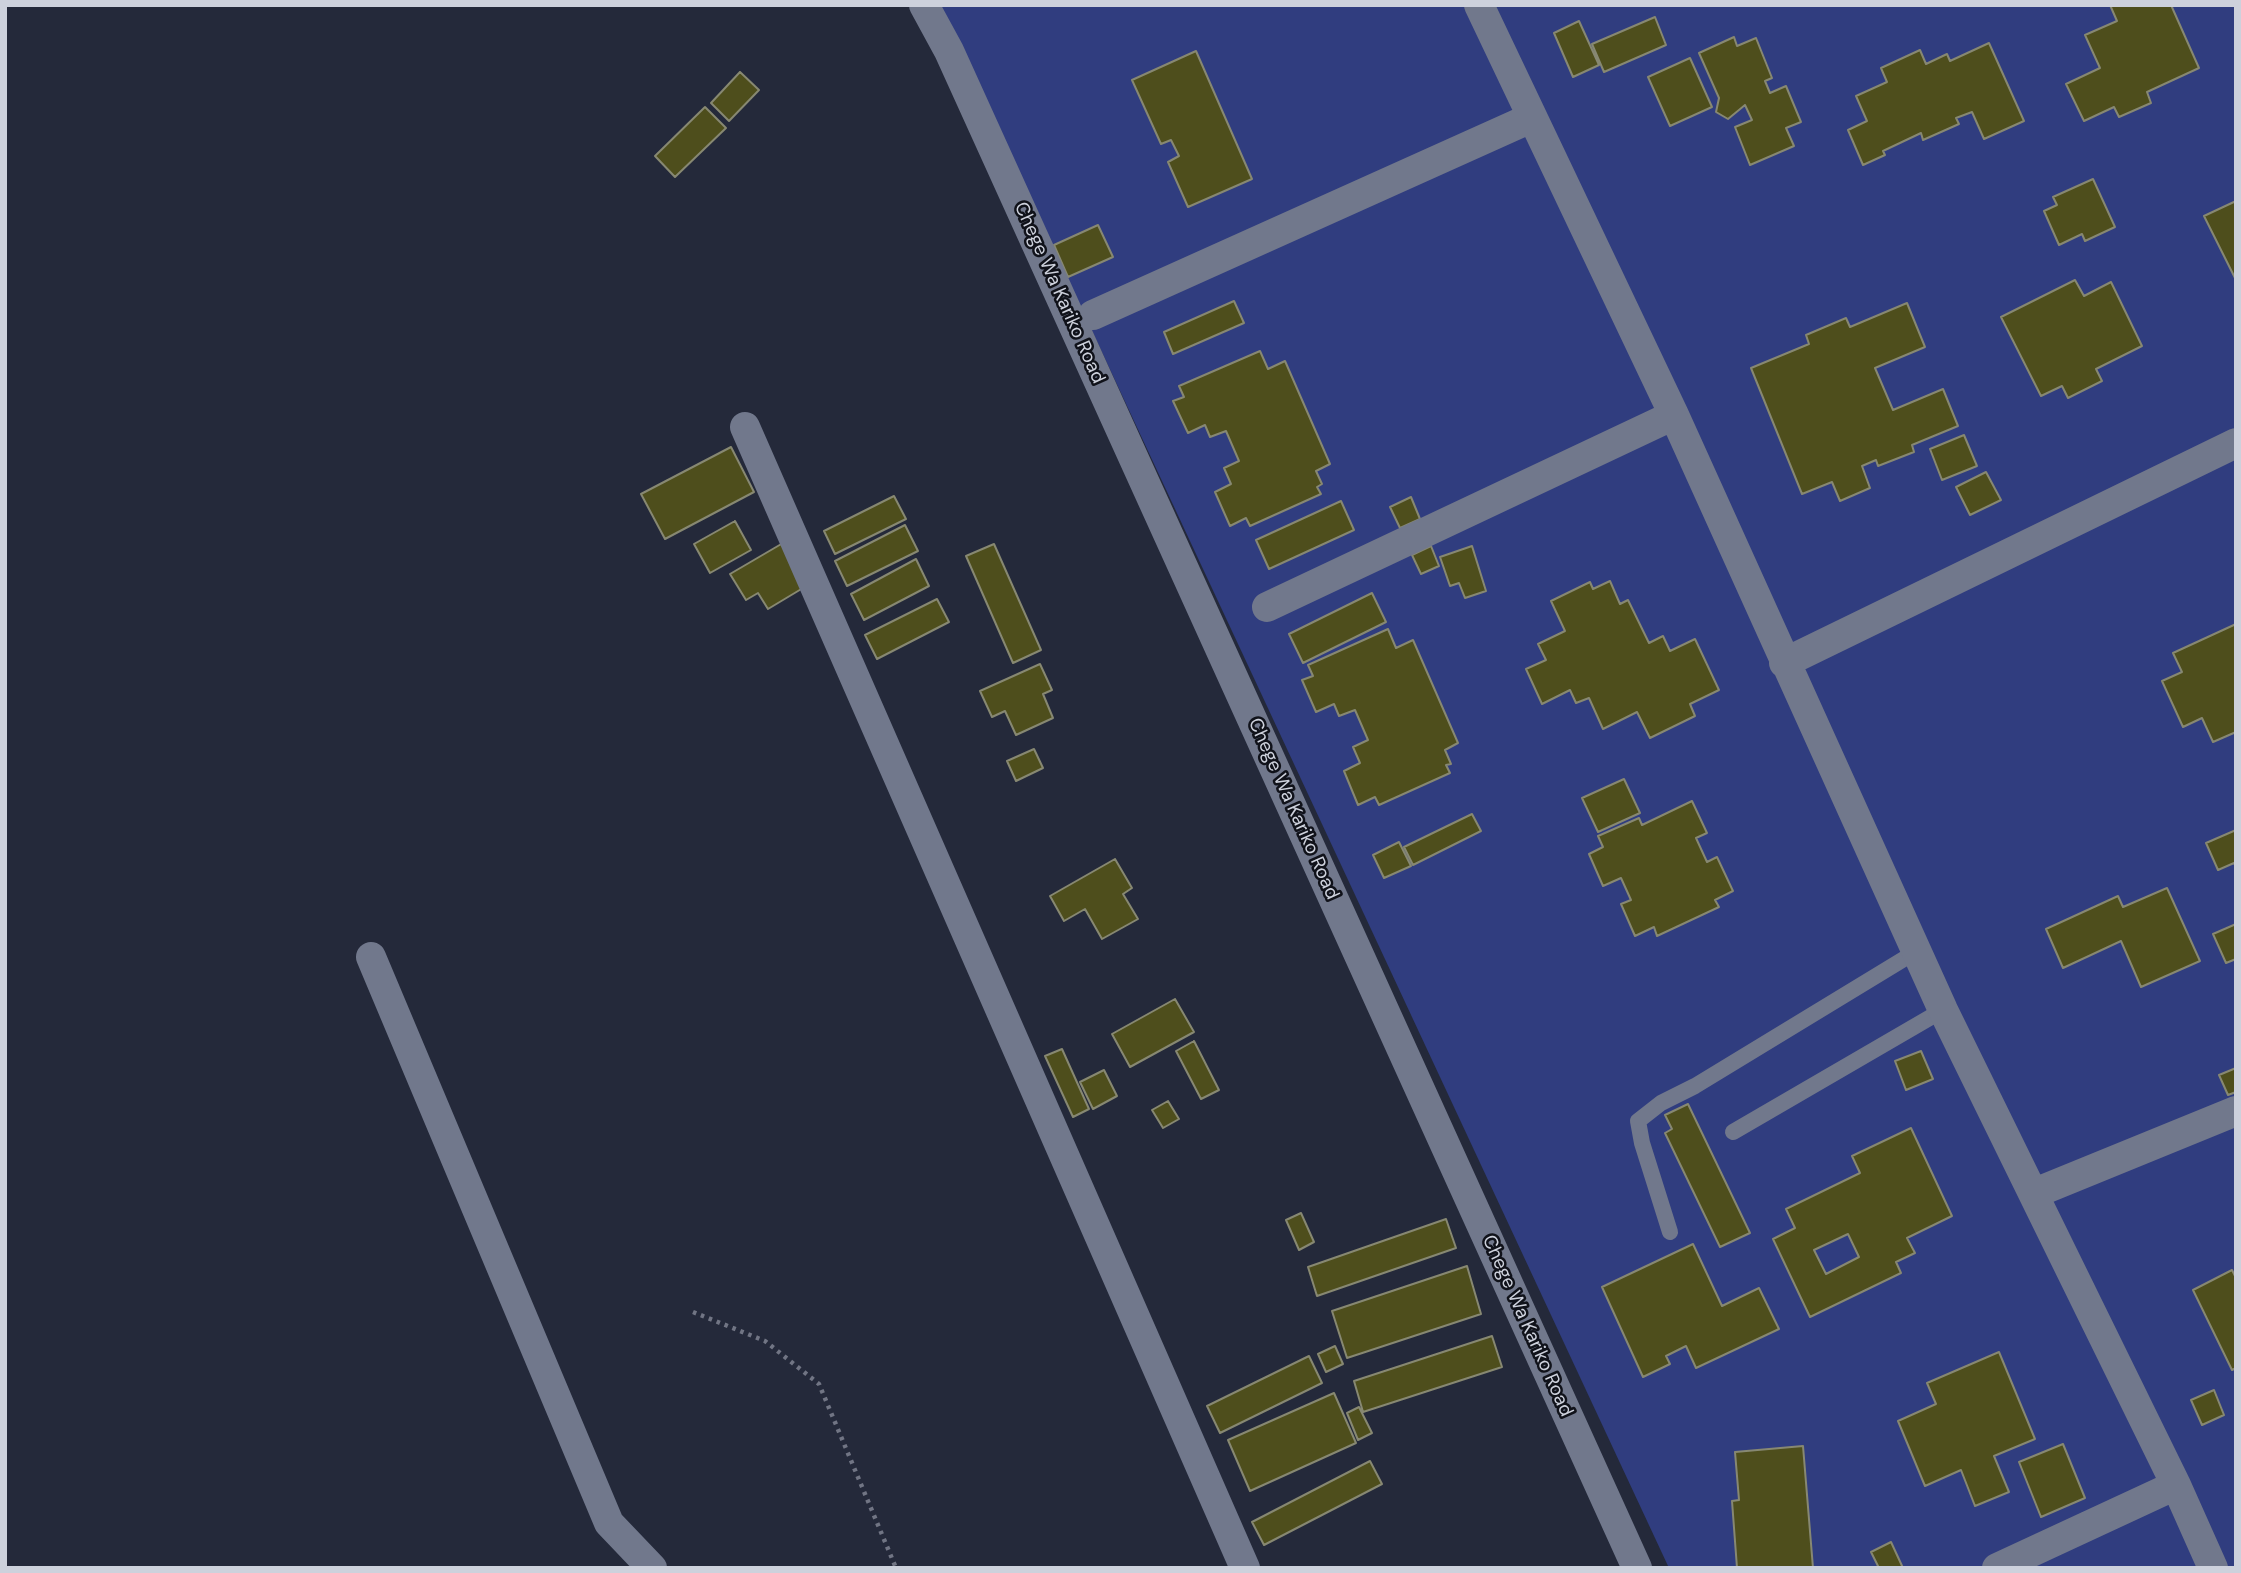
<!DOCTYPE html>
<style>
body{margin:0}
#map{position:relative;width:2241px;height:1573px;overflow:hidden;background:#24293a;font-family:"DM Sans",sans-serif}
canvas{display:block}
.frame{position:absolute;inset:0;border:7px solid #cdd1dc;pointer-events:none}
</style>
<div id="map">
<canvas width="2241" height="1573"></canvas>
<div class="frame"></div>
</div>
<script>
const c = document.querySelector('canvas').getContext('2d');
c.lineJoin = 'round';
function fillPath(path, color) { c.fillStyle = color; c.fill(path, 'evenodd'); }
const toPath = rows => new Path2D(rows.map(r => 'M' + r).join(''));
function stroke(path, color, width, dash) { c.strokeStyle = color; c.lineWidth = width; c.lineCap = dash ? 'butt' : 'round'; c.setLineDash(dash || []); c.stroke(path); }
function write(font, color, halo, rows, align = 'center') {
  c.font = font + ' "DM Sans",sans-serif'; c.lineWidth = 5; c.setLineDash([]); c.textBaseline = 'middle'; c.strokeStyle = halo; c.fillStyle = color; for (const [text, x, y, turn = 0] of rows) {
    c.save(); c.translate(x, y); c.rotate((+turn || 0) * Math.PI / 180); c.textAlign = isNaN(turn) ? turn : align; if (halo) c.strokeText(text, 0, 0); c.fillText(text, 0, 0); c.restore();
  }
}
const green = toPath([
 [940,5,2236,5,2236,1568,1669,1568]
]);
const building = toPath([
 [2110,5,2171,5,2199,68,2147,92,2151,103,2119,117,2114,107,2084,121,2066,84,2100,68,2085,35,2117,21,2110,5],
 [1655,17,1666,45,1604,72,1592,44,1655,17],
 [1579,21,1599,65,1573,77,1554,33,1579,21],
 [1734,37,1737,46,1756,38,1772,78,1765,81,1770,93,1786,86,1801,122,1786,128,1794,146,1750,165,1735,127,1752,120,1745,105,1728,119,1716,112,1719,98,1699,53,1734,37],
 [1989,43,2024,121,1984,139,1972,112,1956,118,1959,124,1923,140,1921,133,1883,151,1885,155,1863,165,1848,130,1867,121,1856,96,1887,82,1881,68,1920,50,1926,64,1947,54,1950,61,1989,43],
 [1196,51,1252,179,1188,207,1168,162,1179,156,1171,140,1161,144,1132,80,1196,51],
 [1690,58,1712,107,1670,126,1648,77,1690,58],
 [740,72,759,90,729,121,711,103,740,72],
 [705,107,726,128,675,177,655,156,705,107],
 [2093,179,2115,227,2085,241,2082,234,2059,245,2044,211,2057,205,2053,197,2093,179],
 [2236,201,2236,280,2204,216,2236,201],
 [1098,225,1113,257,1068,277,1054,245,1098,225],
 [2075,280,2084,296,2111,282,2142,346,2096,369,2102,381,2068,398,2062,386,2041,396,2001,317,2075,280],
 [1234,301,1244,323,1173,354,1164,332,1234,301],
 [1907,303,1925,347,1875,368,1893,410,1943,389,1958,426,1912,445,1914,452,1878,466,1876,460,1862,466,1870,488,1840,501,1832,482,1802,494,1751,368,1809,344,1806,335,1846,318,1850,327,1907,303],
 [1260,351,1268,369,1285,361,1330,464,1316,471,1322,484,1317,487,1321,494,1250,526,1246,518,1230,526,1215,492,1231,484,1224,468,1239,461,1226,431,1210,437,1205,425,1188,433,1173,401,1184,397,1179,386,1260,351],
 [1964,435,1977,466,1942,480,1930,449,1964,435],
 [731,447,754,492,665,539,641,494,731,447],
 [1986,472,2001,500,1970,515,1956,487,1986,472],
 [894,496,906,519,835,554,824,531,894,496],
 [1411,497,1420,519,1400,528,1390,507,1411,497],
 [1341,501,1354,530,1269,569,1256,540,1341,501],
 [735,521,751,550,710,573,694,544,735,521],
 [905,525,918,551,847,586,835,561,905,525],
 [783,543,808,585,768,609,758,593,746,600,730,574,783,543],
 [994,544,1041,650,1013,663,966,556,994,544],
 [1431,546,1439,566,1421,574,1412,555,1431,546],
 [1472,546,1486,591,1465,598,1459,583,1450,586,1440,557,1472,546],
 [916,559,929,586,864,620,851,594,916,559],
 [1610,581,1620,604,1628,600,1649,643,1663,636,1670,651,1695,639,1719,690,1690,704,1695,716,1650,738,1637,712,1603,729,1589,698,1576,703,1570,690,1542,704,1526,669,1546,660,1538,644,1565,631,1551,601,1590,582,1593,589,1610,581],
 [1372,593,1386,622,1303,663,1289,634,1372,593],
 [937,599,949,622,877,659,865,635,937,599],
 [2236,624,2236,732,2213,742,2202,718,2183,727,2162,681,2182,672,2173,653,2236,624],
 [1388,629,1396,648,1413,640,1458,743,1445,750,1451,764,1446,765,1450,773,1379,805,1375,797,1358,805,1344,771,1360,763,1353,747,1368,740,1355,710,1339,716,1334,704,1316,712,1302,680,1313,676,1308,665,1388,629],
 [1040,664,1052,690,1043,694,1053,718,1016,735,1005,711,992,717,980,691,1040,664],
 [1034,749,1043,768,1016,781,1007,761,1034,749],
 [1624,779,1640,813,1598,832,1582,798,1624,779],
 [1692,801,1707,833,1696,838,1707,862,1717,857,1733,891,1715,900,1719,907,1657,936,1654,927,1635,936,1621,904,1631,900,1621,878,1603,886,1589,854,1603,847,1598,836,1639,818,1642,825,1692,801],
 [1472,814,1481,831,1413,865,1404,847,1472,814],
 [2236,830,2236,867,2234,863,2218,870,2206,843,2236,830],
 [1399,842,1411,866,1384,878,1373,855,1399,842],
 [1115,859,1132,888,1123,894,1138,919,1102,939,1085,909,1064,921,1050,896,1115,859],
 [2167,888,2200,961,2141,987,2121,941,2063,968,2046,929,2118,896,2123,907,2167,888],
 [2236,924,2236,959,2226,963,2213,934,2236,924],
 [1175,999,1194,1032,1130,1067,1112,1034,1175,999],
 [1194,1041,1219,1090,1201,1099,1176,1051,1194,1041],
 [1062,1049,1089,1109,1073,1117,1045,1056,1062,1049],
 [1921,1051,1933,1079,1906,1090,1895,1061,1921,1051],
 [2236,1068,2236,1092,2228,1095,2219,1075,2236,1068],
 [1104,1070,1117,1096,1093,1109,1080,1082,1104,1070],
 [1168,1101,1179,1119,1163,1128,1152,1110,1168,1101],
 [1688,1104,1750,1233,1720,1247,1665,1133,1672,1129,1665,1115,1688,1104],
 [1911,1128,1952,1216,1907,1238,1915,1253,1896,1262,1901,1273,1810,1317,1773,1239,1795,1228,1786,1209,1860,1173,1852,1156,1911,1128],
 [1848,1234,1859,1257,1826,1274,1814,1250,1848,1234],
 [1301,1213,1314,1242,1299,1250,1286,1220,1301,1213],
 [1446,1219,1456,1248,1317,1296,1308,1267,1446,1219],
 [1693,1244,1722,1306,1759,1288,1779,1329,1696,1368,1686,1346,1666,1356,1670,1364,1643,1377,1602,1287,1693,1244],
 [1467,1266,1481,1314,1347,1358,1332,1311,1467,1266],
 [2232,1270,2236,1278,2236,1368,2232,1370,2193,1290,2232,1270],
 [1492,1336,1502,1367,1363,1412,1354,1381,1492,1336],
 [1335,1346,1343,1364,1326,1372,1318,1354,1335,1346],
 [1999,1352,2035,1439,1994,1456,2009,1492,1975,1506,1961,1470,1925,1486,1898,1421,1936,1404,1927,1383,1999,1352],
 [1309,1356,1322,1383,1220,1433,1207,1406,1309,1356],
 [2214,1390,2224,1415,2202,1425,2191,1400,2214,1390],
 [1334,1393,1356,1443,1250,1491,1228,1440,1334,1393],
 [1359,1407,1372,1433,1358,1440,1347,1413,1359,1407],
 [2063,1444,2085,1498,2041,1517,2019,1462,2063,1444],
 [1803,1446,1813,1568,1737,1568,1732,1501,1739,1500,1735,1452,1803,1446],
 [1370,1461,1382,1484,1264,1545,1252,1522,1370,1461],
 [1891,1542,1903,1568,1879,1568,1871,1552,1891,1542]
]);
const path = toPath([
 [693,1312,765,1341,819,1384,896,1568]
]);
const lane = toPath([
 [1733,1132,1943,1010],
 [1670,1232,1642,1143,1638,1121,1661,1103,1695,1086,1917,951]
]);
const street = toPath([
 [924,5,949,51,1637,1568],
 [1479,5,1674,415,1943,1010,2176,1485,2213,1568],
 [1093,315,1531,118],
 [745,427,1245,1568],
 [1267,607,1674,415],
 [1784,663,2236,443],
 [371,957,609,1523,652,1568],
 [2035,1193,2236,1111],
 [1997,1568,2176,1485]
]);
const streetNames = [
 ["Chege Wa Kariko Road",1059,293,66],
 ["Chege Wa Kariko Road",1293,809,66],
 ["Chege Wa Kariko Road",1527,1326,66]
];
fillPath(green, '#303d7f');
fillPath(building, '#4e4e1c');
stroke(building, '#878872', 2);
stroke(path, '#717584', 4.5, [3.5, 5]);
stroke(lane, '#71788c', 16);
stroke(street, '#71788c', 30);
write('19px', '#cdd1dc', '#10121a', streetNames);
</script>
